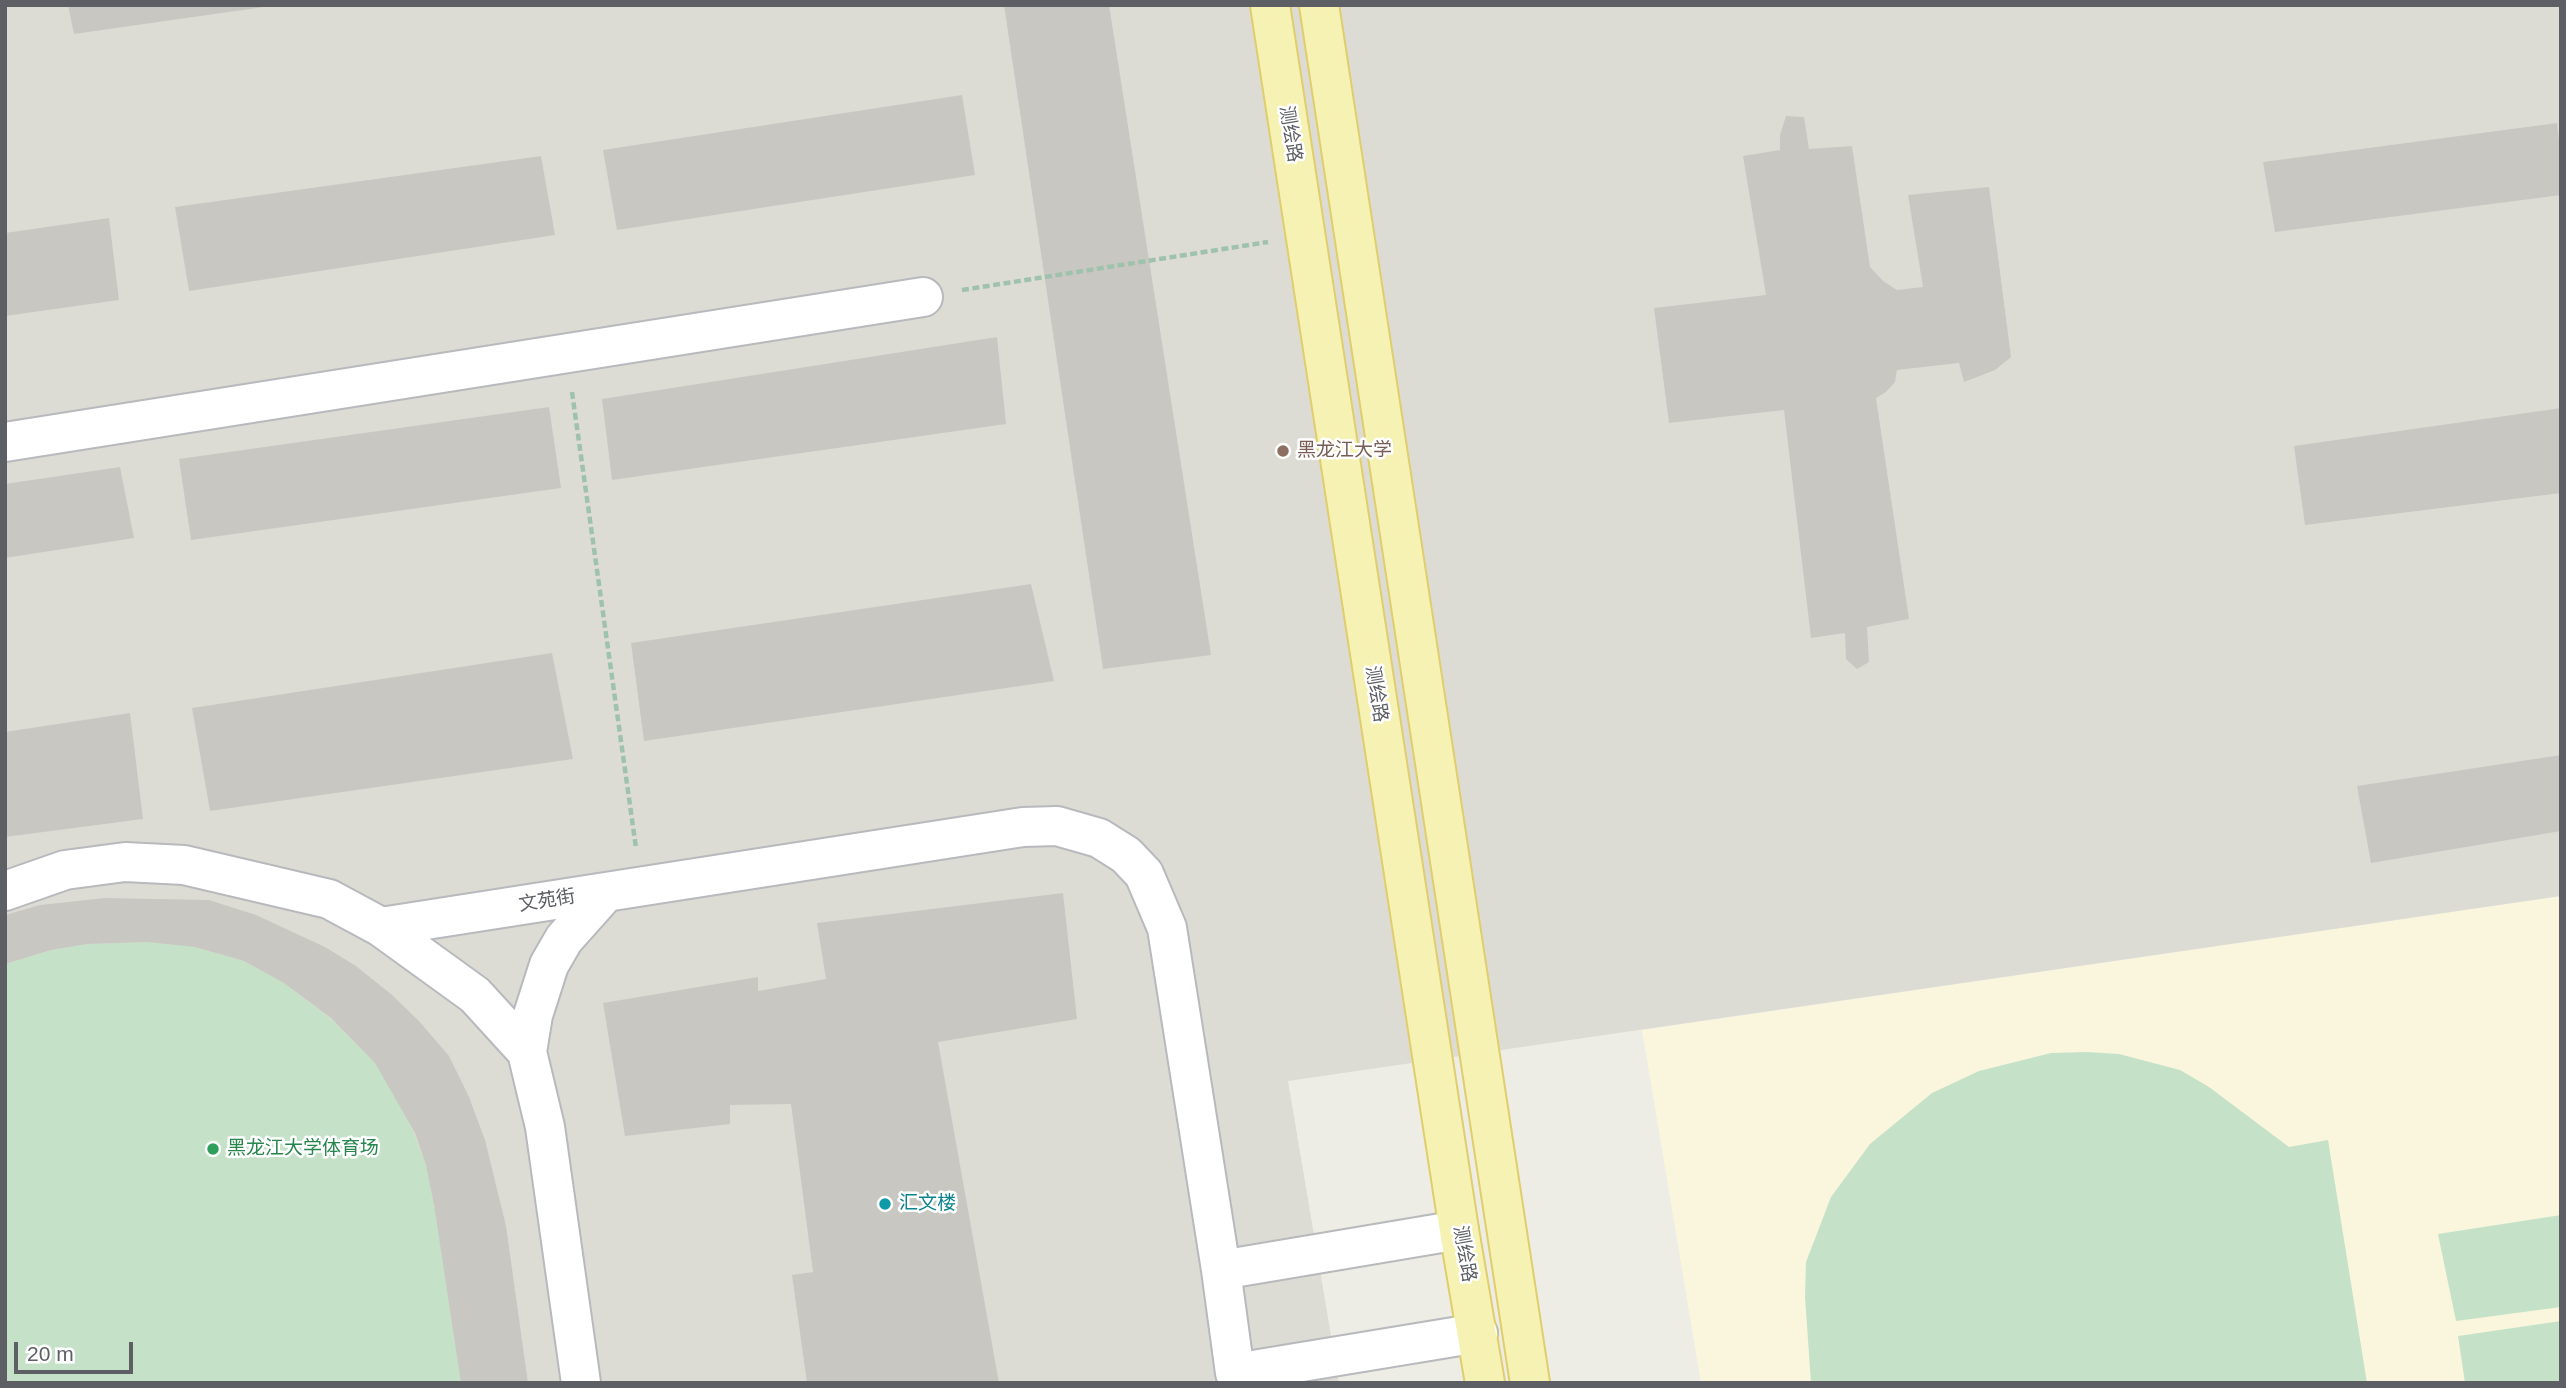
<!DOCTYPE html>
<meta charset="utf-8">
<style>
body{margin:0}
#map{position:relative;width:2566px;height:1388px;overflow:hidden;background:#edede5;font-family:Helvetica,sans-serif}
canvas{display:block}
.frame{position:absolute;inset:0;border:7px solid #5d5f64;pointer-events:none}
.scale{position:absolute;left:14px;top:1342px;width:119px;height:32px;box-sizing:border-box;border:4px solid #5d5f64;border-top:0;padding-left:9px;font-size:21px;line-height:24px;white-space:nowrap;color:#5d5f64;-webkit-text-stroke:5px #fff;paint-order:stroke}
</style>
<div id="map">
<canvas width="2566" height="1388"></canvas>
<div class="frame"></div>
<div class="scale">20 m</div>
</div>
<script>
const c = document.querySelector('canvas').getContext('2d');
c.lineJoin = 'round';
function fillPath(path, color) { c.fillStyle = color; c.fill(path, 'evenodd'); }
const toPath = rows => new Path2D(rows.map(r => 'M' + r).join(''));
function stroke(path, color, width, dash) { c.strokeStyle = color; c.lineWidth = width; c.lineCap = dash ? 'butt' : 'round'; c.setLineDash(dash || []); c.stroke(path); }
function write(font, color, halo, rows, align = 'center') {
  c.font = font + ' Helvetica,"Noto Sans SC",sans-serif'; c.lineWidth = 5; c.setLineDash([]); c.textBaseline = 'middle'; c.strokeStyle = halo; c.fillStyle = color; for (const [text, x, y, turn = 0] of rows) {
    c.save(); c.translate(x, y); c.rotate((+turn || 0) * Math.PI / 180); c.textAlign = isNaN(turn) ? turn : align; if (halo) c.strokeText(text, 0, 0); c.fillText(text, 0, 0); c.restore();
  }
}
const commercial = toPath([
 [2561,896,2561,1383,1701,1383,1642,1030]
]);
const education = toPath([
 [5,5,2561,5,2561,896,1288,1081,1339,1383,5,1383]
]);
const green = toPath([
 [147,942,195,947,244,961,284,983,331,1019,375,1063,407,1116,426,1165,434,1205,461,1383,5,1383,5,964,51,950,87,944],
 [2087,1052,2119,1054,2180,1070,2209,1087,2289,1147,2328,1140,2367,1383,1811,1383,1805,1297,1806,1262,1831,1197,1870,1144,1932,1093,1979,1071,2051,1053],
 [2561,1215,2561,1307,2456,1321,2438,1234],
 [2561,1321,2561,1383,2465,1383,2458,1336]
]);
const building = toPath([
 [68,5,264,5,264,7,74,34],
 [1004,5,1109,5,1211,655,1103,669],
 [962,95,975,175,617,230,603,150],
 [1786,116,1804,117,1809,149,1852,146,1870,267,1883,281,1897,290,1923,287,1908,195,1989,187,2011,357,1995,370,1964,382,1959,363,1897,370,1895,382,1886,392,1876,398,1909,619,1867,627,1869,662,1857,669,1846,659,1845,633,1811,638,1784,410,1669,423,1654,308,1766,295,1743,156,1780,150,1780,135],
 [2557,123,2561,156,2561,195,2275,232,2263,162],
 [541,156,555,235,189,291,175,207],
 [109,218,119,300,5,316,5,233],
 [997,337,1006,424,612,480,602,399],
 [549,407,561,488,191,540,179,459],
 [2561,408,2561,493,2305,525,2294,446],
 [120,467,134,538,5,558,5,484],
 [1031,584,1054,681,644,741,631,643],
 [552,653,573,759,210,811,192,708],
 [130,713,143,819,5,837,5,732],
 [2561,755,2561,831,2371,863,2357,786],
 [1063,893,1077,1019,938,1042,999,1383,807,1383,792,1275,813,1272,791,1104,730,1105,730,1124,625,1136,603,1003,758,977,758,991,826,979,817,923],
 [105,898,209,900,256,915,325,947,356,966,392,995,419,1021,449,1056,469,1097,485,1140,506,1226,528,1383,461,1383,434,1205,426,1165,415,1133,375,1063,331,1018,284,983,244,961,195,947,147,942,87,944,51,950,5,964,5,915,40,905]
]);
const path = toPath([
 [962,290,1268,242],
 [572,392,636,848]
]);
const minor = toPath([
 [5,442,923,297],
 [5,891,65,870,125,862,184,865,329,899,381,927,1023,827,1057,826,1099,838,1126,855,1144,874,1167,928,1221,1270,1235,1373,1478,1333],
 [381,927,475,995,527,1052,545,1127,581,1383],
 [527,1052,533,1015,549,965,564,939,606,892],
 [1221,1270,1459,1230]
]);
const major = toPath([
 [1270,5,1459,1230,1485,1383],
 [1319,5,1530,1383]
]);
const markers = [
 [1283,451,7,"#8d6e63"],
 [213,1149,7,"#2e9e5b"],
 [885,1204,7,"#0f9aa8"]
];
const streetNames = [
 ["测绘路",1290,134,81],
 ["测绘路",1376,694,81],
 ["文苑街",547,901,-9],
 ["测绘路",1464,1254,80]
];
const educationNames = [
 ["黑龙江大学",1297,451]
];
const leisureNames = [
 ["黑龙江大学体育场",227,1149]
];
const cultureNames = [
 ["汇文楼",899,1204]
];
fillPath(commercial, '#faf6de');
fillPath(education, '#dddcd4');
fillPath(green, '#c5e2c8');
fillPath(building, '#c9c7c2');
stroke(minor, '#b7b9bd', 42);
stroke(major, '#e0cd6c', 42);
stroke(path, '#9fc2ad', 4.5, [7, 3.5]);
stroke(minor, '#fff', 38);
stroke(major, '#f5f2b3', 38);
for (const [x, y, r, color] of markers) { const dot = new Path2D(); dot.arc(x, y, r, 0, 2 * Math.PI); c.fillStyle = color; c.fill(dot); stroke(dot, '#fff', 2.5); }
write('19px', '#5d5f64', '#fff', streetNames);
write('19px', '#785e54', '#fff', educationNames, 'left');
write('19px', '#27864d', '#fff', leisureNames, 'left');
write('19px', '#0d838f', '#fff', cultureNames, 'left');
</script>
